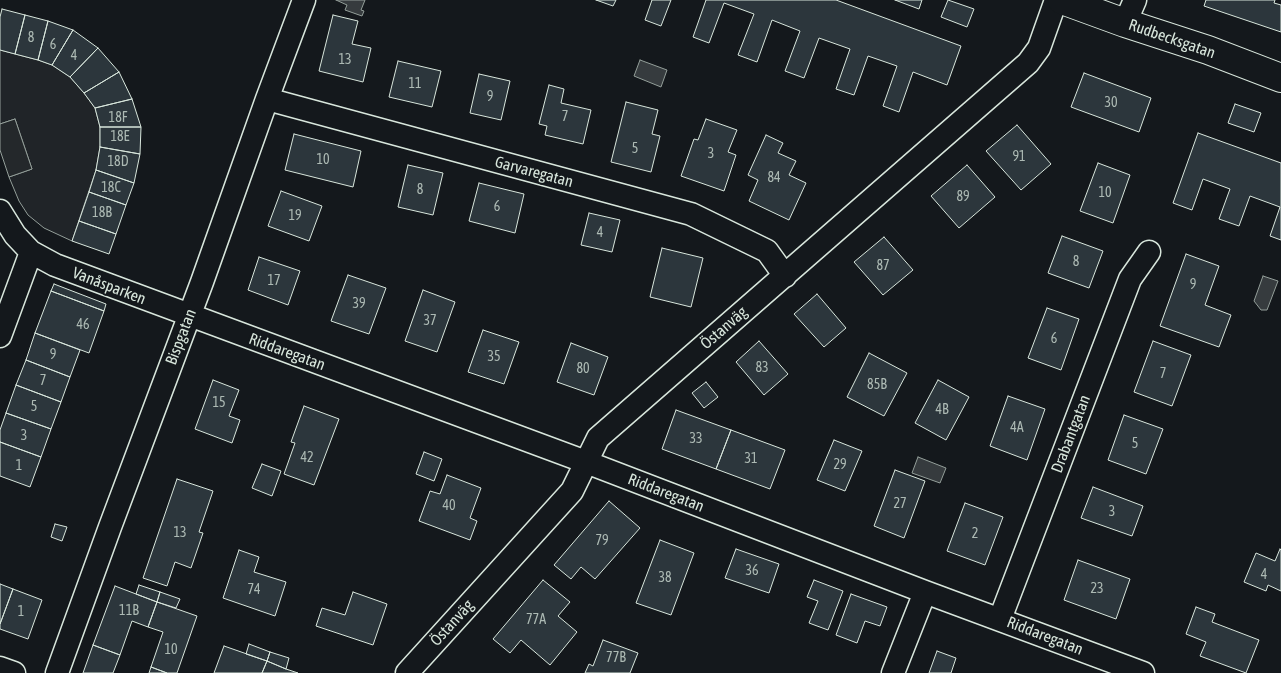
<!DOCTYPE html>
<meta charset="utf-8">
<style>
body{margin:0}
canvas{display:block;background:#14181c}
</style>
<canvas width="1281" height="673"></canvas>
<script>
const c = document.querySelector('canvas').getContext('2d');
c.lineJoin = 'round';
function fillPath(path, color) { c.fillStyle = color; c.fill(path, 'evenodd'); }
const toPath = rows => new Path2D(rows.map(r => 'M' + r).join(''));
function stroke(path, color, width, dash) { c.strokeStyle = color; c.lineWidth = width; c.lineCap = dash ? 'butt' : 'round'; c.setLineDash(dash || []); c.stroke(path); }
function write(font, color, halo, rows, align = 'center') {
  c.font = font + ' "Asap Condensed",sans-serif'; c.lineWidth = 4; c.setLineDash([]); c.textBaseline = 'middle'; c.strokeStyle = halo; c.fillStyle = color; for (const [text, x, y, turn = 0] of rows) {
    c.save(); c.translate(x, y); c.rotate((+turn || 0) * Math.PI / 180); c.textAlign = isNaN(turn) ? turn : align; if (halo) c.strokeText(text, 0, 0); c.fillText(text, 0, 0); c.restore();
  }
}
const green = toPath([
 [0,50,38,60,52,65,70,77,84,93,95,108,100,127,100,147,96,170,72,241,44,228,28,215,19,201,9,177,32,169,15,119,0,124,0,50]
]);
const parking = toPath([
 [15,119,32,169,9,177,0,150,0,124,15,119]
]);
const water = toPath([
 [336,0,365,0,361,10,364,11,362,16,345,10,347,5,336,0],
 [640,60,667,70,661,87,634,76,640,60],
 [1263,276,1278,281,1267,310,1261,310,1254,301,1263,276],
 [918,457,946,468,940,483,912,473,918,457]
]);
const building = toPath([
 [596,0,616,0,613,6,596,0],
 [652,0,671,0,661,26,645,20,652,0],
 [706,0,836,0,961,46,947,85,913,72,899,112,883,106,897,66,868,56,854,95,836,89,850,49,819,38,804,78,785,71,800,31,772,20,757,62,738,55,754,14,724,3,709,43,693,37,706,0],
 [895,0,922,0,919,9,895,0],
 [948,0,974,9,967,27,941,17,948,0],
 [1206,0,1275,0,1274,3,1281,5,1281,32,1204,6,1206,0],
 [2,9,25,15,15,54,0,50,0,17,2,9],
 [25,15,48,21,38,60,15,54,25,15],
 [333,15,358,21,352,44,371,48,363,82,319,71,333,15],
 [48,21,73,30,52,65,38,60,48,21],
 [73,30,98,48,70,77,52,65,73,30],
 [98,48,119,72,84,93,70,77,98,48],
 [398,61,441,71,432,107,389,97,398,61],
 [119,72,132,99,95,108,84,93,119,72],
 [1084,73,1151,98,1139,132,1071,107,1084,73],
 [479,74,510,81,501,120,470,113,479,74],
 [549,85,564,89,561,103,591,110,583,144,545,135,547,126,539,124,549,85],
 [132,99,141,127,100,127,95,108,132,99],
 [626,102,658,110,652,134,660,136,651,172,611,162,626,102],
 [1235,104,1261,113,1254,132,1228,123,1235,104],
 [706,119,737,130,728,152,736,155,724,191,681,176,694,139,698,140,706,119],
 [1017,125,1051,164,1021,190,986,151,1017,125],
 [100,127,141,127,140,154,100,147,100,127],
 [1198,133,1281,163,1281,240,1270,236,1280,207,1250,196,1239,226,1219,219,1230,189,1203,179,1192,210,1173,203,1198,133],
 [294,134,361,151,353,187,285,170,294,134],
 [766,135,783,143,778,153,796,161,789,175,806,183,789,220,749,201,758,180,748,175,766,135],
 [100,147,140,154,134,183,96,170,100,147],
 [1098,163,1130,175,1113,223,1080,211,1098,163],
 [408,165,443,173,433,215,398,207,408,165],
 [967,165,995,197,959,228,931,196,967,165],
 [96,170,134,183,126,205,89,192,96,170],
 [479,183,524,194,515,233,469,221,479,183],
 [281,191,322,206,309,241,268,226,281,191],
 [89,192,126,205,116,234,79,221,89,192],
 [589,213,620,220,612,252,581,245,589,213],
 [79,221,116,234,109,254,72,241,79,221],
 [1062,236,1103,251,1089,288,1048,273,1062,236],
 [884,237,913,270,883,295,854,262,884,237],
 [662,248,703,258,691,307,650,297,662,248],
 [1186,254,1219,266,1205,305,1231,315,1219,347,1160,326,1186,254],
 [259,257,300,271,288,305,248,290,259,257],
 [348,275,386,288,369,334,331,321,348,275],
 [54,284,106,304,104,311,51,291,54,284],
 [423,290,455,302,437,352,405,341,423,290],
 [51,291,104,311,89,353,35,333,51,291],
 [817,294,846,328,824,347,794,314,817,294],
 [1047,308,1079,319,1061,370,1028,358,1047,308],
 [483,330,519,342,504,384,468,372,483,330],
 [35,333,80,350,70,377,26,360,35,333],
 [759,341,788,374,764,395,736,362,759,341],
 [1153,341,1191,355,1172,406,1134,392,1153,341],
 [571,343,608,357,594,395,557,382,571,343],
 [869,353,907,373,884,416,847,397,869,353],
 [26,360,70,377,61,402,16,385,26,360],
 [213,380,239,390,229,416,240,420,232,443,195,429,213,380],
 [938,380,969,397,946,440,915,423,938,380],
 [706,382,718,397,704,408,692,393,706,382],
 [16,385,61,402,51,429,6,413,16,385],
 [1008,396,1045,409,1027,460,990,446,1008,396],
 [304,406,339,419,314,485,284,474,295,443,291,442,304,406],
 [676,410,731,430,716,469,662,449,676,410],
 [6,413,51,429,41,457,0,442,0,430,6,413],
 [1124,415,1163,429,1146,474,1108,460,1124,415],
 [731,430,785,450,770,489,716,469,731,430],
 [834,440,862,451,845,491,817,480,834,440],
 [0,442,41,457,30,487,0,476,0,442],
 [424,452,442,459,434,481,416,474,424,452],
 [262,464,281,471,272,496,252,488,262,464],
 [895,470,925,481,904,538,874,526,895,470],
 [447,475,481,488,470,518,477,521,470,540,419,521,430,491,440,494,447,475],
 [177,479,213,491,199,532,203,533,191,568,175,562,167,586,143,578,177,479],
 [1093,487,1143,506,1132,536,1081,518,1093,487],
 [609,501,640,528,595,579,581,567,571,579,554,565,609,501],
 [965,503,1003,517,985,565,947,551,965,503],
 [55,524,67,527,62,541,51,537,55,524],
 [660,540,694,553,671,615,636,603,660,540],
 [736,549,779,564,769,593,725,578,736,549],
 [1280,549,1281,550,1281,591,1268,585,1266,591,1244,582,1256,553,1275,561,1280,549],
 [239,550,259,557,254,572,286,582,275,616,223,598,239,550],
 [1078,560,1130,579,1116,619,1064,600,1078,560],
 [543,580,570,602,558,616,577,632,550,665,521,640,510,653,493,639,543,580],
 [814,580,843,591,828,630,809,623,818,601,807,597,814,580],
 [0,584,13,589,0,624,0,584],
 [139,585,160,592,157,602,136,594,139,585],
 [115,586,157,602,148,627,132,621,120,655,93,645,115,586],
 [13,589,42,600,28,639,0,629,0,624,13,589],
 [160,592,180,599,176,608,157,602,160,592],
 [353,592,387,604,373,645,316,626,322,608,345,615,353,592],
 [851,594,887,607,880,626,865,621,857,643,836,635,851,594],
 [157,602,197,616,177,673,167,673,151,667,163,632,148,627,157,602],
 [1196,607,1215,614,1212,622,1259,640,1246,673,1200,656,1206,642,1186,634,1196,607],
 [603,640,638,653,630,673,585,673,589,664,593,666,603,640],
 [249,644,270,652,267,661,246,654,249,644],
 [93,645,120,655,113,673,83,673,93,645],
 [224,646,267,661,262,673,214,673,224,646],
 [937,651,956,658,951,673,929,673,937,651],
 [270,652,289,658,286,669,267,661,270,652],
 [267,661,286,669,298,673,262,673,267,661],
 [151,667,167,673,149,673,151,667]
]);
const minor = toPath([
 [1125,23,1135,0],
 [267,99,691,214,767,251,785,276],
 [0,211,15,235,31,252,55,265,586,462,925,592,1143,673],
 [0,336,31,252],
 [1000,619,1130,279,1149,252],
 [0,668,14,673],
 [57,673,110,527,202,282,267,99,304,0],
 [407,673,572,491,598,438,1028,63,1039,48,1056,0],
 [893,673,925,592]
]);
const tertiary = toPath([
 [1062,0,1125,23,1208,50,1281,78]
]);
const numberNames = [
 ["8",31,38],
 ["6",53,45],
 ["4",74,56],
 ["13",345,60],
 ["11",415,84],
 ["9",490,97],
 ["30",1111,103],
 ["7",565,117],
 ["18F",118,118],
 ["18E",120,137],
 ["5",635,149],
 ["3",711,154],
 ["91",1019,157],
 ["10",323,160],
 ["18D",118,162],
 ["84",774,178],
 ["18C",111,188],
 ["8",420,190],
 ["10",1105,193],
 ["89",963,197],
 ["6",497,207],
 ["18B",102,213],
 ["19",295,216],
 ["4",600,233],
 ["8",1076,262],
 ["87",883,266],
 ["17",274,281],
 ["9",1193,285],
 ["39",359,304],
 ["37",430,321],
 ["46",83,325],
 ["6",1054,339],
 ["9",53,355],
 ["35",494,357],
 ["83",762,368],
 ["80",583,369],
 ["7",1163,374],
 ["7",43,381],
 ["85B",877,385],
 ["15",219,403],
 ["5",34,407],
 ["4B",942,410],
 ["4A",1017,428],
 ["3",24,436],
 ["33",696,439],
 ["5",1135,444],
 ["42",307,458],
 ["31",751,459],
 ["29",840,465],
 ["1",19,466],
 ["27",900,504],
 ["40",449,506],
 ["3",1112,512],
 ["13",180,533],
 ["2",975,534],
 ["79",602,541],
 ["36",752,571],
 ["4",1264,575],
 ["38",665,578],
 ["23",1097,589],
 ["74",254,590],
 ["11B",129,611],
 ["1",21,612],
 ["77A",536,620],
 ["10",171,650],
 ["77B",616,658]
];
const streetNames = [
 ["Rudbecksgatan",1172,39,19],
 ["Garvaregatan",534,172,15],
 ["Vanåsparken",109,286,21],
 ["Östanväg",724,328,-41],
 ["Bispgatan",181,337,-69],
 ["Riddaregatan",287,352,20],
 ["Drabantgatan",1071,434,-69],
 ["Riddaregatan",666,493,21],
 ["Östanväg",452,623,-48],
 ["Riddaregatan",1045,636,21]
];
fillPath(green, '#202428');
stroke(green, '#939e99', 1);
fillPath(parking, '#24282b');
stroke(parking, '#939e99', 1);
fillPath(water, '#363b3e');
stroke(water, '#939e99', 1);
fillPath(building, '#2c363c');
stroke(building, '#d8e6dc', 1);
stroke(minor, '#d8e6dc', 25);
stroke(tertiary, '#d8e6dc', 30);
stroke(minor, '#14181c', 22);
stroke(tertiary, '#14181c', 28);
write('14px', '#adbab4', null, numberNames);
write('16px', '#d8e6dc', '#14181c', streetNames);
</script>
